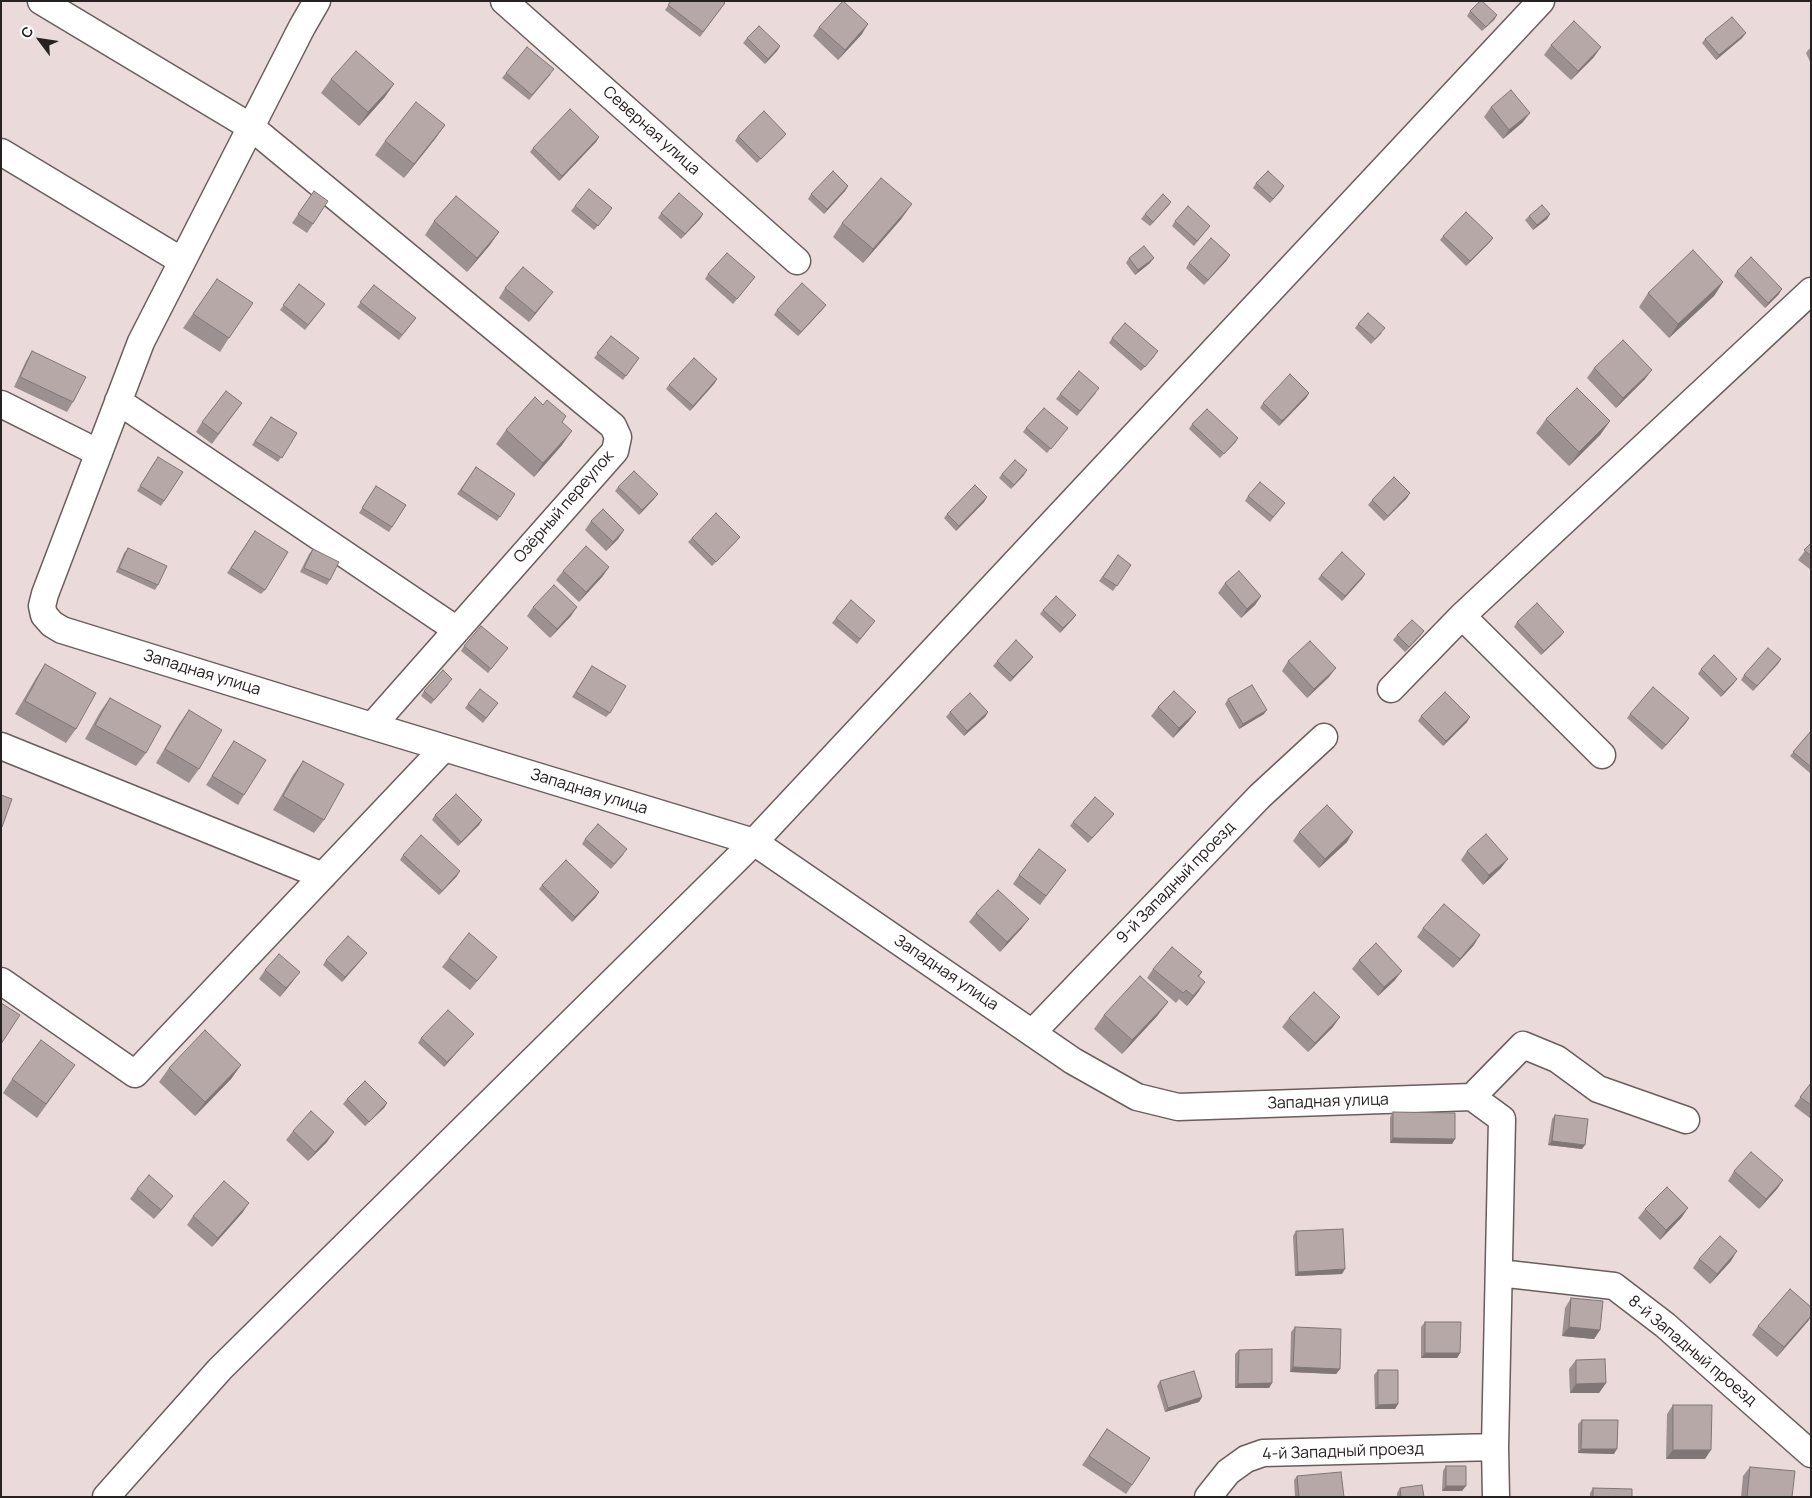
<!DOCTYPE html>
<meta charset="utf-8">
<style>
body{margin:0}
#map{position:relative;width:1812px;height:1498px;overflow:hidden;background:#eadada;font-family:Manrope,sans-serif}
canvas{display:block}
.frame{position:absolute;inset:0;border:2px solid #272222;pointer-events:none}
.north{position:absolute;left:15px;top:15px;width:50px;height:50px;-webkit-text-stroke:4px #fff;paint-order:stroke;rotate:301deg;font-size:14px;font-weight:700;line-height:20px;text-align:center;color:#272222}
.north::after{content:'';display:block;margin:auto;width:18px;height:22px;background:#272222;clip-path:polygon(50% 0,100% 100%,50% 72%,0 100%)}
</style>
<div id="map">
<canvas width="1812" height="1498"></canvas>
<div class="frame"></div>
<div class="north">С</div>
</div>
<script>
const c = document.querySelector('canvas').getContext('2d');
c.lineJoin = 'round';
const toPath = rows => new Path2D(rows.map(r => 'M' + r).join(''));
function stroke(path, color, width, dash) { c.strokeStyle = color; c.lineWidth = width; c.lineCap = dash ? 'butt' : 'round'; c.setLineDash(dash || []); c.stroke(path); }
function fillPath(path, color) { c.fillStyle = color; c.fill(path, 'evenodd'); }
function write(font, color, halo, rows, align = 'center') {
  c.font = font + ' Manrope,sans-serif'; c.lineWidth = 4; c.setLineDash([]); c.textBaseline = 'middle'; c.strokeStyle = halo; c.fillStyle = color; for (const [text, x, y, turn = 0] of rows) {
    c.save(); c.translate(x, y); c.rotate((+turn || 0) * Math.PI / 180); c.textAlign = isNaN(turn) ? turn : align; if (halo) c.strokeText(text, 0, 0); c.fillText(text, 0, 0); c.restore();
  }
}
const minor = toPath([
 [41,1,251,127,613,426,618,437,615,451,372,726],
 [317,1,302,27,141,342,45,594,42,606,44,615,52,624,62,630,372,726,754,842,1073,1061,1137,1097,1178,1107,1472,1097,1502,1119,1495,1447,1496,1497],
 [504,1,797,261],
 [1,152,182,261],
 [118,401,457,630],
 [1,404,99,453],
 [1462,616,1602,755],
 [1391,689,1462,616,1811,291],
 [1,746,323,876],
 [1,981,135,1074,444,748],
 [1032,1033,1260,796,1324,737],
 [1472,1097,1523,1045,1557,1059,1598,1089,1686,1120],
 [1499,1273,1614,1286,1665,1325,1811,1454],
 [106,1497,220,1369,754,842,1541,1],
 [1208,1497,1228,1472,1246,1459,1263,1453,1495,1447]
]);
const wall = toPath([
 [671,1,725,3,700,37,665,10],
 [1470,11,1497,15,1494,20,1482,31,1467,16],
 [819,27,862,34,838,60,813,36],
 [1746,33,1742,38,1716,60,1702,43,1705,39],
 [747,38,780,46,777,51,765,64,743,43],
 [1551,45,1594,57,1571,80,1544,55],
 [1811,48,1811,64,1806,53,1809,49],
 [506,73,551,74,529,100,502,78],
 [331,79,394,84,384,98,359,126,321,93],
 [1491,107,1523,122,1503,139,1484,117],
 [445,125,435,139,404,178,375,155,385,141],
 [786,134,783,138,757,163,735,141,738,136],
 [599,137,596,142,559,181,530,152,533,148],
 [1256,183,1284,186,1270,203,1253,188],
 [848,186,845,191,824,214,808,199,811,194],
 [314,191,313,224,307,233,292,223],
 [1171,202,1168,206,1150,226,1141,219,1145,214],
 [575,206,609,213,594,230,571,211],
 [661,213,703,214,700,219,681,239,658,218],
 [1550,214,1547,219,1533,230,1525,220,1529,216],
 [902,218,863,263,833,237,842,223],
 [434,221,499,232,489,246,467,272,425,235],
 [1175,221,1210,226,1194,246,1172,226],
 [1443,236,1493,238,1490,242,1466,266,1440,240],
 [1129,258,1150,263,1135,275,1126,263],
 [1227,260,1204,285,1186,268,1189,263],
 [1737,271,1779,294,1765,308,1734,276],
 [708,274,755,277,733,304,705,279],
 [217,279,229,338,220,352,183,328],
 [1723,282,1714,296,1669,338,1639,307,1648,293],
 [299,284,325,304,305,330,280,310],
 [374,285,416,318,399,340,357,307],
 [505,288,546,301,529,322,499,298],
 [826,305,822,310,798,336,774,315,777,310],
 [1358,324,1382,333,1371,344,1355,328],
 [611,336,639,358,623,380,594,358],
 [1112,338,1155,356,1141,371,1109,343],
 [32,351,73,402,67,412,14,387,26,361],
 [1594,368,1645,379,1616,408,1587,378],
 [717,379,714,384,690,411,666,389,669,385],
 [1096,393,1077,416,1056,399,1060,394],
 [1309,393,1306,398,1279,426,1260,408,1263,403],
 [242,403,212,444,196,432,202,422],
 [543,405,566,416,562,422,562,445,534,477,496,444,506,430],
 [271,417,297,433,278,462,252,445],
 [1546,419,1610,421,1600,435,1569,466,1536,433],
 [1192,424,1238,438,1220,458,1189,429],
 [1026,428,1068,428,1047,453,1023,432],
 [155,461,183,472,161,506,137,491],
 [476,467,515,494,497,521,457,494],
 [1002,474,1024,475,1011,489,999,478],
 [376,486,406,505,389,532,359,513],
 [618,487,654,499,639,515,615,491],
 [1248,496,1285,503,1270,522,1245,501],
 [987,497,984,502,956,531,944,518,947,514],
 [1407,498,1384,521,1368,505,1372,500],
 [591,521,624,530,618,539,606,551,585,530],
 [255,531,265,590,261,594,227,573],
 [692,538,737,541,712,566,688,542],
 [1811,543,1811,570,1798,560],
 [128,548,158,585,155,590,116,572,124,553],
 [313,549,330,580,327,585,300,572,309,554],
 [1118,555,1131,565,1113,591,1099,581],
 [609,567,602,577,579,602,556,580,563,571],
 [1365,574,1342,601,1318,579,1321,575],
 [1225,583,1261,596,1255,605,1241,618,1218,593],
 [533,607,571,616,550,638,527,616],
 [1043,610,1076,615,1060,633,1040,614],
 [836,618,872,625,857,644,832,623],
 [1517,622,1561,636,1541,655,1514,627],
 [1424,631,1420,636,1405,652,1393,640,1397,635],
 [464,646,508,648,488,673,461,651],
 [1033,657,1030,661,1010,682,993,666,997,661],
 [1781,659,1753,691,1741,680,1744,675],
 [1288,661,1329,677,1307,698,1282,671],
 [45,664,76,729,66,743,15,714,36,678],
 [592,666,610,713,606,717,572,697],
 [1701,669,1734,683,1721,697,1698,674],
 [449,684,431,704,421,696,424,691],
 [110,698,146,753,136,766,85,739,100,712],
 [1228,699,1264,714,1239,729,1225,704],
 [498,703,483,723,465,708,468,704],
 [1158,707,1189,721,1173,738,1151,716],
 [189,710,199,769,189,783,156,763,179,724],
 [950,712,988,712,985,717,964,736,946,717],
 [1630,714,1689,718,1662,750,1627,718],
 [1421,716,1467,722,1443,746,1418,721],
 [1811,731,1811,774,1790,756],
 [234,741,244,795,238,805,206,785],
 [303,761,324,820,314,833,273,810,293,775],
 [1114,814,1088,843,1070,826,1073,822],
 [435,815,482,820,479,825,458,846,432,820],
 [1299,832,1347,842,1319,868,1293,841],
 [585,839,624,854,611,869,582,844],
 [1467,851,1501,868,1483,885,1461,860],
 [403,855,457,876,439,895,400,860],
 [1066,870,1040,905,1013,884,1019,875],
 [542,885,596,897,572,922,539,889],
 [976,913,1022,928,1000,952,969,922],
 [1423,928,1474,945,1453,968,1417,937],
 [497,957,490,966,470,990,442,967,449,958],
 [363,958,342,982,323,965,326,960],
 [1359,960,1395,980,1378,996,1352,969],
 [1153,969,1202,972,1199,977,1199,991,1187,1006,1179,999,1176,1003,1147,978],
 [265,970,293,981,280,997,259,979],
 [1104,1015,1158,1015,1122,1054,1094,1029],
 [1289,1018,1333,1027,1308,1052,1282,1027],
 [474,1034,470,1038,444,1067,418,1043,421,1038],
 [241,1065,231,1079,195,1116,159,1082,169,1068],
 [12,1079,65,1079,37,1118,3,1093],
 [1811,1083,1811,1119,1794,1106],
 [347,1099,387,1103,384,1108,365,1126,343,1104],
 [1393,1112,1455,1139,1452,1144,1390,1143,1390,1117],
 [1555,1115,1582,1149,1548,1145,1552,1119],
 [293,1131,327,1142,308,1161,286,1140],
 [1734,1171,1783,1180,1777,1189,1759,1209,1728,1181],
 [137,1189,166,1205,154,1219,130,1199],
 [1645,1209,1682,1217,1660,1240,1638,1218],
 [243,1212,212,1247,187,1225,193,1216],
 [1296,1231,1342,1274,1295,1276,1293,1236],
 [1699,1259,1731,1261,1710,1284,1693,1268],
 [1571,1298,1600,1330,1594,1339,1562,1336,1565,1308],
 [1809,1320,1777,1357,1752,1335,1758,1326],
 [1425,1322,1460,1353,1457,1358,1421,1358,1421,1327],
 [1295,1327,1340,1369,1336,1374,1290,1372,1291,1332],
 [1239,1350,1272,1383,1269,1388,1235,1388,1235,1354],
 [1576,1360,1606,1383,1599,1393,1570,1393,1569,1369],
 [1378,1370,1398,1404,1395,1409,1375,1409,1374,1375],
 [1160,1381,1202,1397,1199,1402,1165,1412,1157,1386],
 [1673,1405,1705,1459,1666,1459,1667,1414],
 [1582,1420,1614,1454,1578,1453,1578,1424],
 [1107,1429,1150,1458,1126,1494,1082,1465],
 [1446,1466,1462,1491,1442,1491,1443,1471],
 [1750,1467,1792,1497,1741,1497,1743,1476],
 [1297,1476,1344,1497,1295,1497,1294,1480],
 [1400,1488,1424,1497,1397,1497,1397,1493],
 [1593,1488,1632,1497,1590,1497,1590,1493]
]);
const shadedWall = toPath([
 [1497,15,1494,20,1482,31,1486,27],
 [868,24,862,34,838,60,845,50],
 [1746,33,1742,38,1716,60,1719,55],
 [780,46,777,51,765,64,768,59],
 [1601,47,1594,57,1571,80,1578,71],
 [394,84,384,98,359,126,368,112],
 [1530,113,1523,122,1503,139,1509,130],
 [445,125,435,139,404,178,414,164],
 [599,137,596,142,559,181,562,176],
 [848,186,845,191,824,214,827,209],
 [1284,186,1281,191,1270,203,1273,199],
 [1171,202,1168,206,1150,226,1153,222],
 [912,204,902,218,863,263,873,249],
 [703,214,700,219,681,239,685,234],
 [1550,214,1547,219,1533,230,1537,225],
 [499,232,489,246,467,272,477,258],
 [1493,238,1490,242,1466,266,1470,261],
 [1230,255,1227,260,1204,285,1208,280],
 [1154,258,1150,263,1135,275,1138,270],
 [1723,282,1714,296,1669,338,1678,324],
 [1782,289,1779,294,1765,308,1768,303],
 [553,292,546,301,529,322,535,313],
 [826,305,822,310,798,336,801,332],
 [1652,370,1645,379,1616,408,1623,398],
 [717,379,714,384,690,411,693,406],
 [1309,393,1306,398,1279,426,1282,421],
 [1610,421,1600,435,1569,466,1579,452],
 [572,431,562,445,534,477,543,463],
 [1238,438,1235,443,1220,458,1224,454],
 [1027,470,1024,475,1011,489,1014,485],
 [1410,493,1407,498,1384,521,1388,516],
 [658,494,654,499,639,515,642,510],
 [987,497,984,502,956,531,959,526],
 [624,530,618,539,606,551,613,542],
 [609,567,602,577,579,602,586,592],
 [1365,574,1362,579,1342,601,1345,596],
 [1261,596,1255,605,1241,618,1247,609],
 [577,607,571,616,550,638,557,629],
 [1076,615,1073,619,1060,633,1063,628],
 [1424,631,1420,636,1405,652,1409,647],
 [1564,632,1561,636,1541,655,1544,651],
 [1033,657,1030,661,1010,682,1013,677],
 [1781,659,1778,664,1753,691,1757,686],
 [1336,668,1329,677,1307,698,1314,689],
 [1737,679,1734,683,1721,697,1724,692],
 [1267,710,1264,714,1239,729,1243,724],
 [988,712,985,717,964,736,967,731],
 [1196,712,1189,721,1173,738,1179,728],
 [1470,717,1467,722,1443,746,1446,741],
 [1689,718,1686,723,1662,750,1666,745],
 [1114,814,1110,819,1088,843,1092,838],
 [482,820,479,825,458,846,461,842],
 [1353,832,1347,842,1319,868,1325,859],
 [1508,859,1501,868,1483,885,1489,875],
 [460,871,457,876,439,895,442,891],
 [599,892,596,897,572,922,575,917],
 [1029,919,1022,928,1000,952,1007,942],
 [1480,935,1474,945,1453,968,1460,959],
 [367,953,363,958,342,982,345,977],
 [1402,971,1395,980,1378,996,1384,987],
 [300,972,293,981,280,997,286,988],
 [1205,982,1199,991,1187,1006,1193,996],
 [1168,1002,1158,1015,1122,1054,1132,1040],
 [1340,1017,1333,1027,1308,1052,1315,1043],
 [474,1034,470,1038,444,1067,447,1062],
 [241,1065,231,1079,195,1116,205,1102],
 [387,1103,384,1108,365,1126,369,1122],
 [334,1132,327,1142,308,1161,315,1152],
 [1393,1138,1455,1139,1452,1144,1390,1143],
 [1552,1141,1585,1145,1582,1149,1548,1145],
 [1783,1180,1777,1189,1759,1209,1766,1199],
 [173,1196,166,1205,154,1219,161,1210],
 [249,1203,243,1212,212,1247,218,1238],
 [1688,1208,1682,1217,1660,1240,1666,1230],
 [1737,1251,1731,1261,1710,1284,1717,1274],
 [1345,1269,1342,1274,1295,1276,1298,1272],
 [1811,1316,1809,1320,1777,1357,1784,1347],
 [1569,1327,1600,1330,1594,1339,1562,1336],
 [1425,1353,1460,1353,1457,1358,1421,1358],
 [1293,1367,1340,1369,1336,1374,1290,1372],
 [1272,1383,1269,1388,1235,1388,1238,1384],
 [1606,1383,1599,1393,1570,1393,1576,1384],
 [1202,1397,1199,1402,1165,1412,1168,1408],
 [1398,1404,1395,1409,1375,1409,1378,1405],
 [1581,1449,1617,1449,1614,1454,1578,1453],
 [1673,1450,1711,1450,1705,1459,1666,1459],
 [1446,1486,1466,1486,1462,1491,1442,1491]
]);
const building = toPath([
 [671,1,723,1,725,3,703,32,668,5,671,1],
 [843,1,868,24,845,50,819,27,843,1],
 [1480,1,1482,1,1497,15,1486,27,1470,11,1480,1],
 [1732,17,1746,33,1719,55,1705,39,1732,17],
 [1574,21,1601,47,1578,71,1551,45,1574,21],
 [759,26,780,46,768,59,747,38,759,26],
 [527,47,554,69,532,95,506,73,527,47],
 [356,51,394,84,368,112,331,79,356,51],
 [1511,90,1530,113,1509,130,1491,107,1511,90],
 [416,102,445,125,414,164,385,141,416,102],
 [570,109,599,137,562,176,533,148,570,109],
 [764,111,786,134,761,159,738,136,764,111],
 [833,171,848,186,827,209,811,194,833,171],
 [1268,171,1284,186,1273,199,1256,183,1268,171],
 [881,178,912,204,873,249,842,223,881,178],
 [589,189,612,208,598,226,575,206,589,189],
 [314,191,328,201,313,224,298,214,314,191],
 [679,193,703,214,685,234,661,213,679,193],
 [1163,194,1171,202,1153,222,1145,214,1163,194],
 [456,196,499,232,477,258,434,221,456,196],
 [1542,205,1550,214,1537,225,1529,216,1542,205],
 [1188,206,1210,226,1197,241,1175,221,1188,206],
 [1466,212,1493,238,1470,261,1443,236,1466,212],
 [1211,238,1230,255,1208,280,1189,263,1211,238],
 [1144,246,1154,258,1138,270,1129,258,1144,246],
 [1693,250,1723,282,1678,324,1648,293,1693,250],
 [727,253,755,277,737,299,708,274,727,253],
 [1751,257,1782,289,1768,303,1737,271,1751,257],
 [523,267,553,292,535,313,505,288,523,267],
 [217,279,253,303,229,338,193,314,217,279],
 [802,283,826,305,801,332,777,310,802,283],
 [299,284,325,304,308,325,283,305,299,284],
 [374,285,416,318,402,335,360,302,374,285],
 [1368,313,1385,328,1375,339,1358,324,1368,313],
 [1125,323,1158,351,1145,367,1112,338,1125,323],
 [611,336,639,358,626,376,597,353,611,336],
 [1623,340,1652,370,1623,398,1594,368,1623,340],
 [32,351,86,377,73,402,20,377,32,351],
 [694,358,717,379,693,406,669,385,694,358],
 [1079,371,1099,388,1080,411,1060,394,1079,371],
 [1290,374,1309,393,1282,421,1263,403,1290,374],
 [1577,388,1610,421,1579,452,1546,419,1577,388],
 [226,391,242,403,218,434,202,422,226,391],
 [535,397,543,405,547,400,566,416,562,422,572,431,543,463,506,430,535,397],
 [1044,408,1068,428,1051,449,1026,428,1044,408],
 [1207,409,1238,438,1224,454,1192,424,1207,409],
 [271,417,297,433,282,458,255,441,271,417],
 [158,457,183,472,164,501,140,486,158,457],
 [1015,460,1027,470,1014,485,1002,474,1015,460],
 [476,467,515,494,500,517,461,490,476,467],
 [634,471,658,494,642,510,618,487,634,471],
 [1394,477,1410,493,1388,516,1372,500,1394,477],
 [1260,482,1285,503,1273,517,1248,496,1260,482],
 [975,485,987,497,959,526,947,514,975,485],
 [376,486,406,505,392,527,362,508,376,486],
 [603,509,624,530,613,542,591,521,603,509],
 [716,513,740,537,716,562,692,538,716,513],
 [255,531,288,552,265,590,231,568,255,531],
 [1811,543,1811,556,1804,550,1811,543],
 [586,546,609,567,586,592,563,571,586,546],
 [128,548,167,566,158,585,119,568,128,548],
 [313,549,339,562,330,580,304,568,313,549],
 [1342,552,1365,574,1345,596,1321,575,1342,552],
 [1118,555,1131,565,1117,586,1103,577,1118,555],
 [1239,571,1261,596,1247,609,1225,583,1239,571],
 [554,585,577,607,557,629,533,607,554,585],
 [1056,596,1076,615,1063,628,1043,610,1056,596],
 [851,600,875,621,860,639,836,618,851,600],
 [1537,603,1564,632,1544,651,1517,622,1537,603],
 [1412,620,1424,631,1409,647,1397,635,1412,620],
 [481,626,508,648,491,669,464,646,481,626],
 [1016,640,1033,657,1013,677,997,661,1016,640],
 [1310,641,1336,668,1314,689,1288,661,1310,641],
 [1768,648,1781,659,1757,686,1744,675,1768,648],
 [1714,655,1737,679,1724,692,1701,669,1714,655],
 [45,664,96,693,76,729,25,701,45,664],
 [592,666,626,686,610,713,576,692,592,666],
 [443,670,452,679,434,700,424,691,443,670],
 [1252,685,1267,710,1243,724,1228,699,1252,685],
 [1653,687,1689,718,1666,745,1630,714,1653,687],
 [480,689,498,703,486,718,468,704,480,689],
 [1174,691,1196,712,1179,728,1158,707,1174,691],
 [1445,692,1470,717,1446,741,1421,716,1445,692],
 [970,693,988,712,967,731,950,712,970,693],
 [110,698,161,726,146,753,95,725,110,698],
 [189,710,222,730,199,769,165,749,189,710],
 [1811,731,1811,767,1793,752,1811,731],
 [234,741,266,760,244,795,212,776,234,741],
 [303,761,344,784,324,820,283,796,303,761],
 [456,794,482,820,461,842,435,815,456,794],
 [1,795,12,799,2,827,1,826,1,795],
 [1095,797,1114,814,1092,838,1073,822,1095,797],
 [1327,805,1353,832,1325,859,1299,832,1327,805],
 [598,824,627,849,614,864,585,839,598,824],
 [1486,834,1508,859,1489,875,1467,851,1486,834],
 [421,835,460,871,442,891,403,855,421,835],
 [1039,849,1066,870,1046,896,1019,875,1039,849],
 [566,860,599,892,575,917,542,885,566,860],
 [998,890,1029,919,1007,942,976,913,998,890],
 [1444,904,1480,935,1460,959,1423,928,1444,904],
 [469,933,497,957,477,981,449,958,469,933],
 [348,936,367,953,345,977,326,960,348,936],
 [1376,943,1402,971,1384,987,1359,960,1376,943],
 [1172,947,1202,972,1198,976,1205,982,1193,996,1186,990,1183,993,1153,969,1172,947],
 [279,954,300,972,286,988,265,970,279,954],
 [1140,976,1168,1002,1132,1040,1104,1015,1140,976],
 [1314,992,1340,1017,1315,1043,1289,1018,1314,992],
 [1,1003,20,1015,1,1044,1,1003],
 [448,1010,474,1034,447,1062,421,1038,448,1010],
 [205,1030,241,1065,205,1102,169,1068,205,1030],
 [41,1040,75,1065,46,1104,12,1079,41,1040],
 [365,1081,387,1103,369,1122,347,1099,365,1081],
 [1811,1083,1811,1105,1800,1097,1811,1083],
 [311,1111,334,1132,315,1152,293,1131,311,1111],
 [1393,1112,1455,1113,1455,1139,1393,1138,1393,1112],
 [1555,1115,1588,1119,1585,1145,1552,1141,1555,1115],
 [1751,1152,1783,1180,1766,1199,1734,1171,1751,1152],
 [149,1175,173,1196,161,1210,137,1189,149,1175],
 [224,1181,249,1203,218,1238,193,1216,224,1181],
 [1667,1187,1688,1208,1666,1230,1645,1209,1667,1187],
 [1343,1229,1345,1269,1298,1272,1296,1231,1343,1229],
 [1720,1236,1737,1251,1717,1274,1699,1259,1720,1236],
 [1790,1289,1811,1307,1811,1316,1784,1347,1758,1326,1790,1289],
 [1571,1298,1603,1301,1600,1330,1569,1327,1571,1298],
 [1425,1322,1461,1322,1460,1353,1425,1353,1425,1322],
 [1295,1327,1341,1329,1340,1369,1293,1367,1295,1327],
 [1272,1349,1272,1383,1238,1384,1239,1350,1272,1349],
 [1605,1359,1606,1383,1576,1384,1576,1360,1605,1359],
 [1378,1370,1398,1370,1398,1404,1378,1405,1378,1370],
 [1194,1371,1202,1397,1168,1408,1160,1381,1194,1371],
 [1673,1405,1712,1405,1711,1450,1673,1450,1673,1405],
 [1582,1420,1618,1420,1617,1449,1581,1449,1582,1420],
 [1107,1429,1150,1458,1132,1485,1089,1456,1107,1429],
 [1446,1466,1466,1466,1466,1486,1446,1486,1446,1466],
 [1750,1467,1795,1471,1792,1497,1747,1497,1750,1467],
 [1341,1472,1344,1497,1299,1497,1297,1476,1341,1472],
 [1422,1485,1424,1497,1401,1497,1400,1488,1422,1485],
 [1593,1488,1632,1489,1632,1497,1593,1497,1593,1488]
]);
const streetNames = [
 ["Северная улица",651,131,42],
 ["Озёрный переулок",564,507,-49],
 ["Западная улица",202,673,17],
 ["Западная улица",589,792,17],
 ["9-й Западный проезд",1176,883,-46],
 ["Западная улица",946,973,34],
 ["Западная улица",1328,1102,-2],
 ["8-й Западный проезд",1692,1351,40],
 ["4-й Западный проезд",1343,1452,-2]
];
stroke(minor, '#6a5d5d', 29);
stroke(minor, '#fff', 26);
fillPath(wall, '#9d9090');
fillPath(shadedWall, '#807676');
fillPath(building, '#b7a8a8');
stroke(building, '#807676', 1);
write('16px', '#272222', '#fff', streetNames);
</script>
